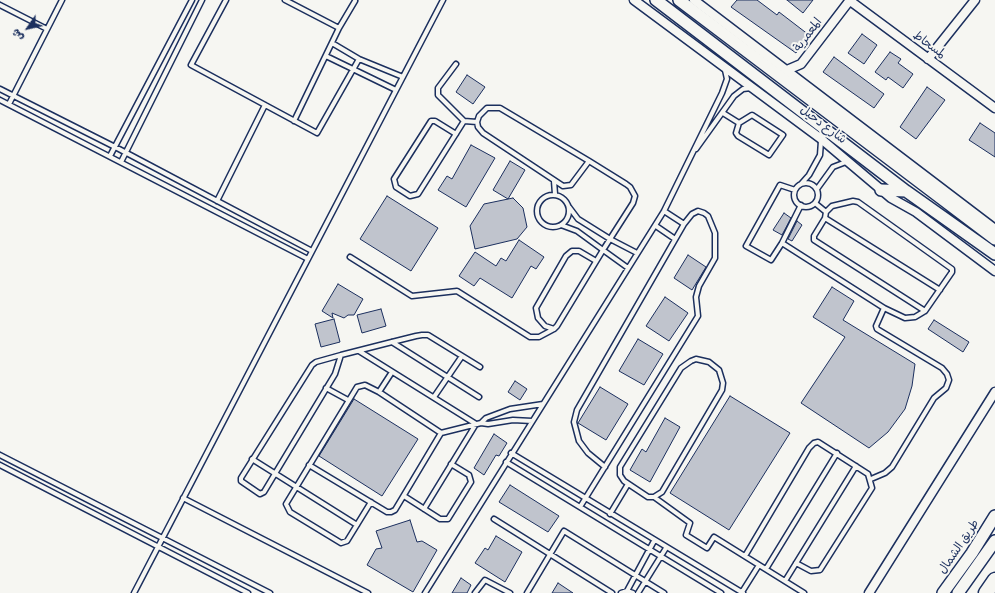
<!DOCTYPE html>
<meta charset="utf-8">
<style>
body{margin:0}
#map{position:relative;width:995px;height:593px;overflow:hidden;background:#f6f6f2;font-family:Pangolin,"Playpen Sans Arabic",sans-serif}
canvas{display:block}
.north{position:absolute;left:8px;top:8px;width:40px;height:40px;-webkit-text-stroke:3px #f6f6f2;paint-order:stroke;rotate:236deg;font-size:11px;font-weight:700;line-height:16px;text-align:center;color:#1b2f5e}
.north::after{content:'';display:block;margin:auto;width:14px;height:18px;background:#1b2f5e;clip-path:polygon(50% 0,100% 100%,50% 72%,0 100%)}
</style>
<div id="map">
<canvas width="995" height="593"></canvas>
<div class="north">ش</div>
</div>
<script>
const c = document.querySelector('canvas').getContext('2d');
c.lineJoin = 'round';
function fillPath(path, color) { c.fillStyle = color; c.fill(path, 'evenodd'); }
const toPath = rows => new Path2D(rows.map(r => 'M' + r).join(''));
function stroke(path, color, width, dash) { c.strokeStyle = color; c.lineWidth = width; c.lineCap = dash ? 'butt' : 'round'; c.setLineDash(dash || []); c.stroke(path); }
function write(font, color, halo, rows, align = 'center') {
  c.font = font + ' Pangolin,"Playpen Sans Arabic",sans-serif'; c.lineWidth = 4; c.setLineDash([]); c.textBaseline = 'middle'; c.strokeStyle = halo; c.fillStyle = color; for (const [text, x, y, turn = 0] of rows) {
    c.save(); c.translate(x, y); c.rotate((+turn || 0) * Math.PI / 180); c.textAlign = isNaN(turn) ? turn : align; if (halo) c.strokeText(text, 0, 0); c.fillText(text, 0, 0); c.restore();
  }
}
const building = toPath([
 [737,0,757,0,777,15,779,12,809,35,796,53,731,7,737,0],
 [787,0,813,0,803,13,787,0],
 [862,34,877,45,864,64,848,53,862,34],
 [890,52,901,59,898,63,913,74,903,88,888,77,886,80,875,72,890,52],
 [834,57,884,94,874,108,823,72,834,57],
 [467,75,485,87,473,104,456,92,467,75],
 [927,87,945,100,916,139,900,127,927,87],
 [980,123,995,133,995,157,969,140,980,123],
 [471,145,495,158,466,207,438,190,447,176,452,179,471,145],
 [510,161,525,170,508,199,493,190,510,161],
 [387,196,438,228,411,271,360,239,387,196],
 [513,198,523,208,527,227,517,239,475,249,470,226,484,204,513,198],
 [784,213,791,218,782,235,773,230,784,213],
 [797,221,802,225,792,241,788,239,797,221],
 [519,240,544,257,536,269,531,266,512,298,480,278,474,286,459,276,475,252,496,266,501,258,506,261,519,240],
 [688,255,706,267,692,290,674,278,688,255],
 [338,284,363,299,354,315,348,315,344,318,332,313,333,318,322,311,338,284],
 [832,287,854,301,843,320,915,364,912,386,905,409,888,432,869,448,801,403,845,337,813,317,832,287],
 [665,297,688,313,669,341,646,326,665,297],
 [381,309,386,326,362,333,357,315,381,309],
 [334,319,340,342,321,347,315,324,334,319],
 [934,320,969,342,963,352,928,329,934,320],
 [638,339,663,354,644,385,619,371,638,339],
 [515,381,527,389,520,400,508,392,515,381],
 [600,387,628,404,606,440,578,423,600,387],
 [730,396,790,433,729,530,670,493,730,396],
 [354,399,418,439,382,496,319,456,354,399],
 [665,418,680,427,650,482,630,470,642,449,646,452,665,418],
 [494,434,507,443,499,456,496,455,484,475,474,468,494,434],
 [510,485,559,516,548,532,499,502,510,485],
 [410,520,417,542,422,541,437,550,413,592,367,565,376,549,382,548,376,531,410,520],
 [496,536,522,552,505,582,475,563,485,548,488,550,496,536],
 [461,578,471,585,467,593,452,593,461,578],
 [558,583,573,593,552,593,558,583]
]);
const service = toPath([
 [226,0,191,65,317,133,359,59],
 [285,0,339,28],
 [0,5,47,29],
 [332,43,359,59,403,77],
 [326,56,396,90],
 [456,64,438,88,438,95,464,121],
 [0,89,119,149,312,251],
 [0,100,308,259],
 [9,104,62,0],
 [723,113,739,123,736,133,738,136,769,155,783,135,752,115,739,123],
 [294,121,339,28,355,1],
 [456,134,435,121,431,121,394,179,396,187,410,196,418,194,464,121,477,122],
 [696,149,734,96,743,89,751,88],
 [110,156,192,0],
 [121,162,202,0],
 [554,181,555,194],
 '794 195a12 12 0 1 1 24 0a12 12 0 1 1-24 0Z',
 [801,184,809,175,820,155,821,141],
 [817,189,833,167,846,162],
 [795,190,780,185,746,246,771,260,782,243,884,308],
 '537 211a16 16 0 1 1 32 0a16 16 0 1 1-32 0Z',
 [217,201,265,105],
 [815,203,826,212],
 [569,207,578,219,610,239,633,203,635,196,630,187,626,184,589,161,500,108,487,108,479,116,477,122,478,127,483,133,563,186,571,185,589,161],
 [664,211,684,224],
 [825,218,940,290],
 [561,225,577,231,603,250,557,326,554,329,545,326,538,318,536,308,566,256,572,251,579,251,596,261],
 [656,226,675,239],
 [782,243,801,205],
 [350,257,412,296,457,291,530,337,539,337,554,329],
 [628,268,603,250,610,239,637,253],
 [392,342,479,397],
 [359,351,476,424,424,509],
 [341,355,335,374,264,492,260,494,241,481,241,478,312,365,316,362,341,355,392,342,416,336,422,335,428,335,480,367],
 [696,359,709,362,719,370,723,383,722,390,662,492,654,497,648,497,624,481,620,475,620,467,681,368,691,361,696,359],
 [326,388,348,400],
 [379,392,392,372],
 [434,397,462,356],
 [481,423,488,424,513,420,532,421],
 [511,453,743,593],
 [0,455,270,593],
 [252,459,357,525],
 [506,462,721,593],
 [0,465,248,593],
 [309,465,387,512,391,512,395,510,441,433,481,423,486,418,510,409,543,404],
 [871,479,885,473,892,467,934,398,946,388,949,380,947,374,942,368,877,329,876,326,884,308,905,318,915,317,925,311,952,272,952,269,858,202,853,201,832,206,826,212,825,218,814,236,814,240,925,311],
 [404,496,440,519,448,519,471,482,469,475,451,464],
 [654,497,690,523,686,535,707,548,714,537,804,593],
 [183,498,368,593],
 [371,502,347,541,341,543,290,512,286,504,357,387,365,385,379,392,441,433],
 [580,507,698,316,696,297,699,286,715,258,715,233,708,216,704,213,698,211,692,214,684,224,577,410,574,422,579,441,588,453,605,467],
 [610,514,628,484],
 [494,519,612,593],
 [745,556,809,448,814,443,818,442,868,474,872,488,820,570,811,571,796,563],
 [766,569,837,453],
 [785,581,856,466],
 [627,591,654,541],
 [742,592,759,565],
 [134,593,443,0],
 [425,593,664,211,722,93,727,79,725,70],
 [475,593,485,580,510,593],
 [527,593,564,531,664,593],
 [621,593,627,591,633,593],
 [638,593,666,548]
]);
const minor = toPath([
 [634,0,820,138,891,198,916,212,995,271],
 [694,0,995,229],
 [849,0,995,108],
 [928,59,975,0],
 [787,70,801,64,850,0],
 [869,593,995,392]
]);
const secondary = toPath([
 [656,0,906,191,995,254],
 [679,0,995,239],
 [881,190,906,191],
 [943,593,972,553,995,516],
 [958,593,995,541]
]);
const motorway = toPath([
 [986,593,995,580]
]);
const streetNames = [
 ["المعمرية",808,35,-53],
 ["لمسحاط",929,45,36],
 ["شارع دحيل",823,125,37],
 ["طريق الشمال",959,547,-56]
];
fillPath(building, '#c0c4cd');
stroke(building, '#1b2f5e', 1);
stroke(service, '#1b2f5e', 7);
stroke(minor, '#1b2f5e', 11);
stroke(secondary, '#1b2f5e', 14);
stroke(motorway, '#1b2f5e', 17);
stroke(service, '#f6f6f2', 4);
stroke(minor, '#f6f6f2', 8);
stroke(secondary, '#f6f6f2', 11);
stroke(motorway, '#f6f6f2', 14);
write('12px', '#1b2f5e', '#f6f6f2', streetNames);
</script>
